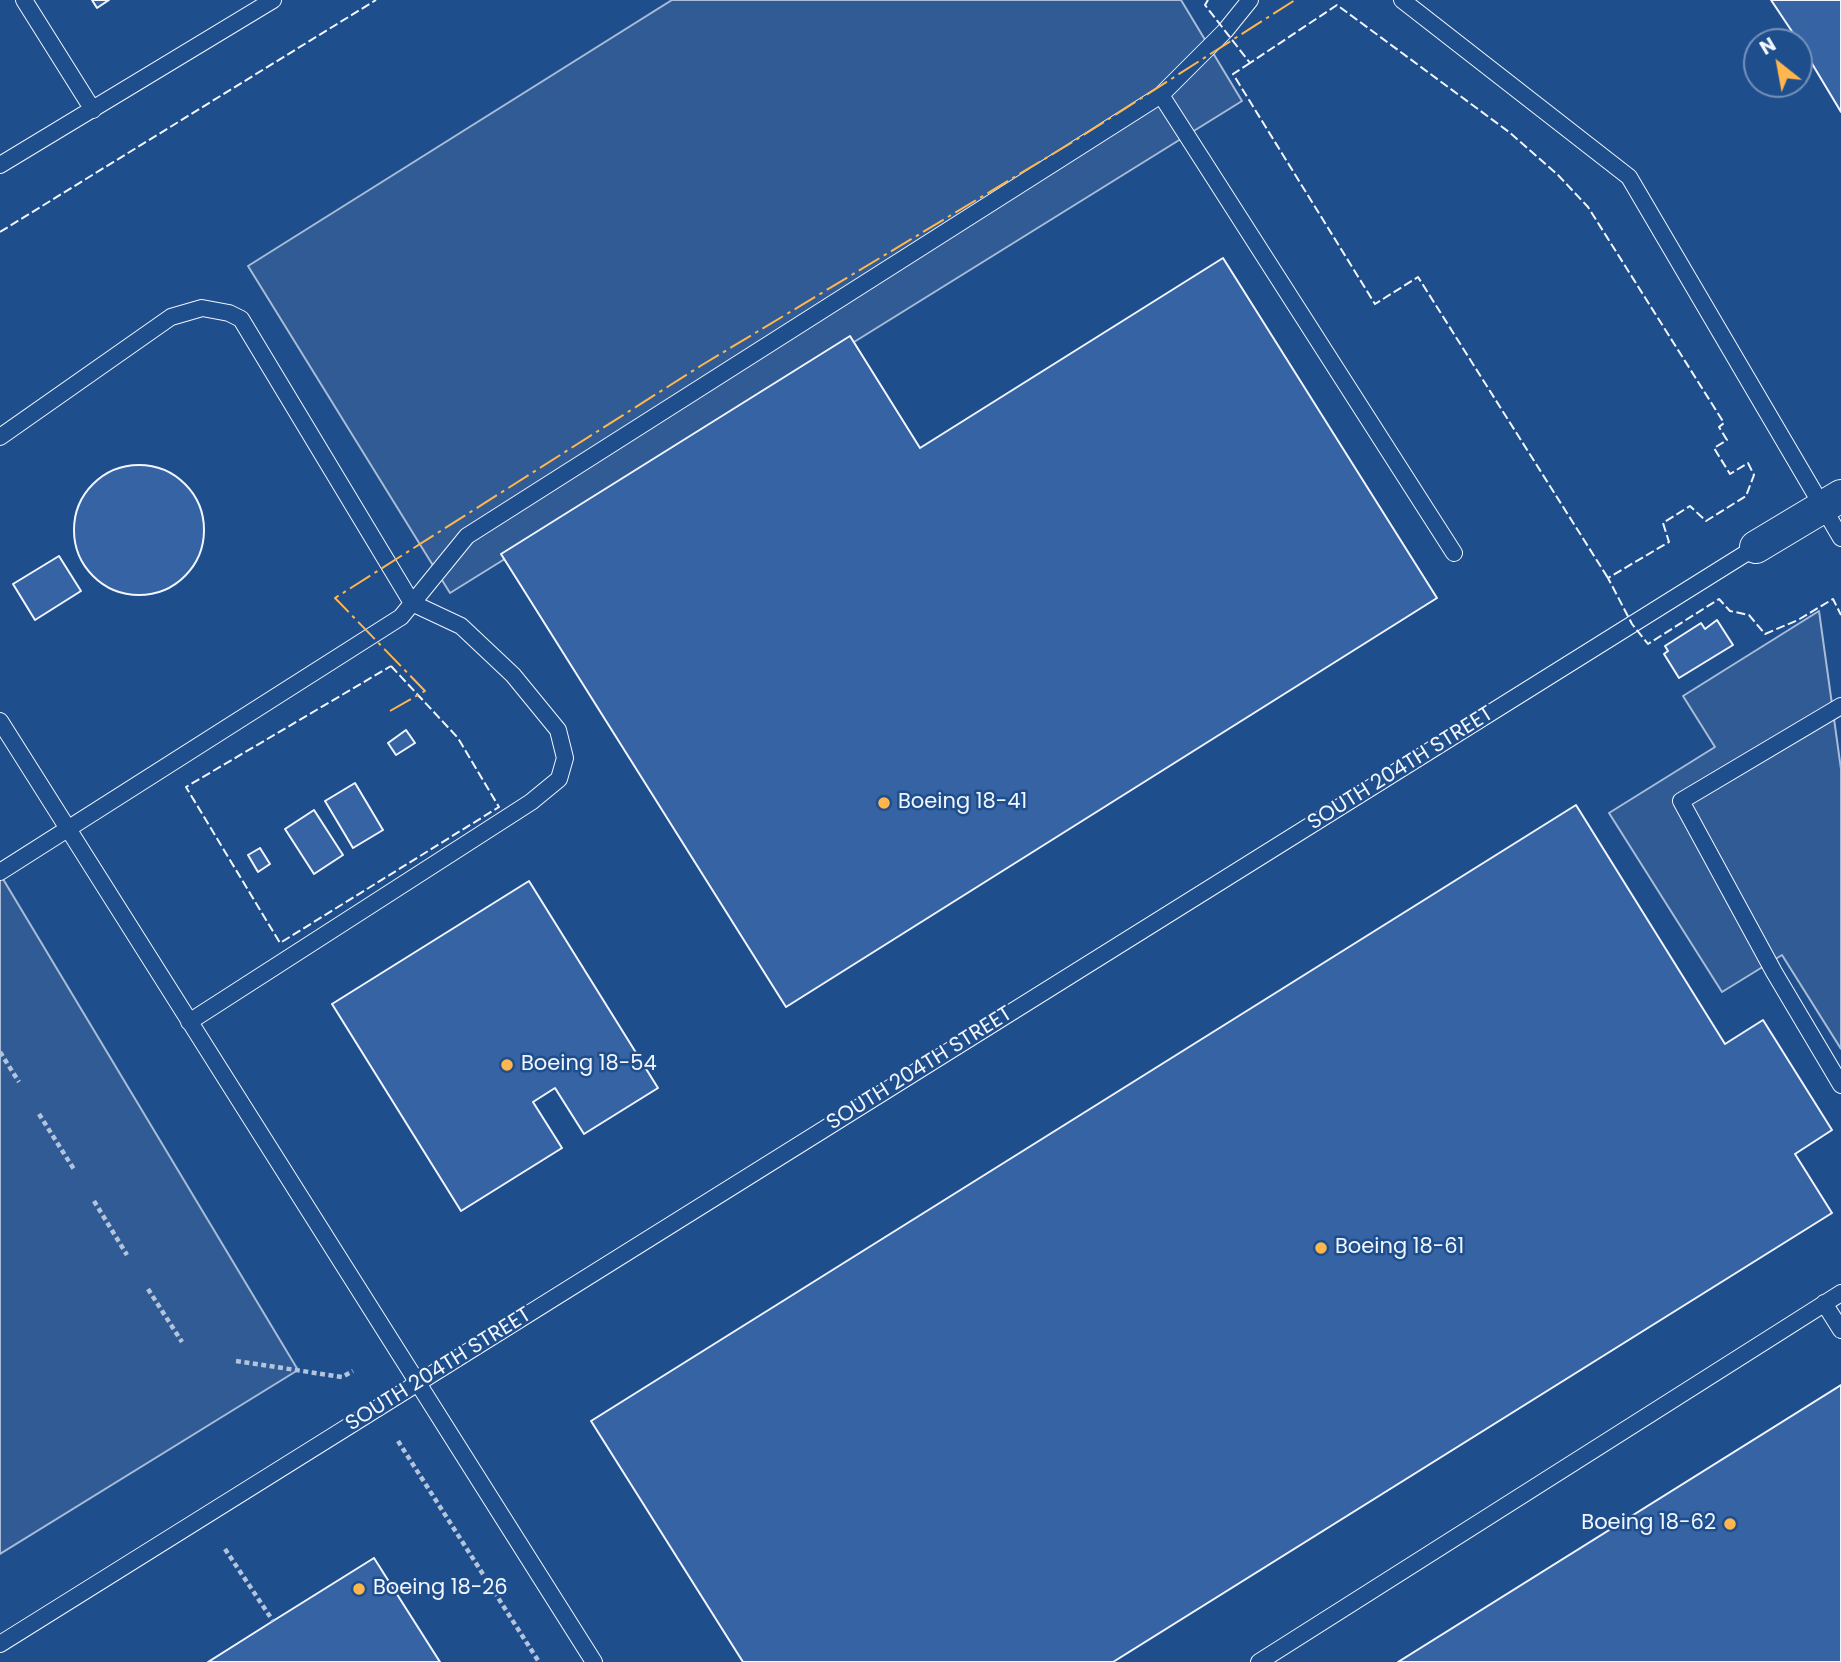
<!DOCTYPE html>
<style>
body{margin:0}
#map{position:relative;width:1841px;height:1662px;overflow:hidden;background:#1f4e8c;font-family:Poppins,sans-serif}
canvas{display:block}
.north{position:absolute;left:1743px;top:28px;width:70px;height:70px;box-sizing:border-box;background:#1f4e8c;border:2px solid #7391ba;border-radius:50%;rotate:329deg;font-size:19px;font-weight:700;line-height:28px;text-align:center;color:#f2f6ff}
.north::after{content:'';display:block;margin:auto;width:24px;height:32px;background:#ffb74d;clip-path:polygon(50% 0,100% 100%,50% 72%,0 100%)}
</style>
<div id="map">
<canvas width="1841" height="1662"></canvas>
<div class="north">N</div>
</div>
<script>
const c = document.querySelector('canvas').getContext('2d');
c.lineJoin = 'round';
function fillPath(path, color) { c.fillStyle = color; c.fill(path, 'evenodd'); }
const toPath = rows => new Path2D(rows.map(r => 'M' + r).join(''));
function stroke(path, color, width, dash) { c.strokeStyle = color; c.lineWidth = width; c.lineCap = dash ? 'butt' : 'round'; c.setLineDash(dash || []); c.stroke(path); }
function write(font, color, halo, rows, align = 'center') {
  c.font = font + ' Poppins,sans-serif'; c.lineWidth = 5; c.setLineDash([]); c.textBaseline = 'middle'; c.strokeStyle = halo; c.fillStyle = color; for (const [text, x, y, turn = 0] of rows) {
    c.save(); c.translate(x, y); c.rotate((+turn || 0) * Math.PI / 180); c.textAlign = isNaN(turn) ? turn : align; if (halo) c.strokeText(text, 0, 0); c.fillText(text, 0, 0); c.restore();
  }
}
const parking = toPath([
 [672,0,1181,0,1242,101,450,593,248,266,672,0],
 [1819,611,1841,769,1841,1049,1782,955,1722,992,1609,813,1715,747,1683,696,1819,611],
 [0,874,298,1370,0,1554,0,874]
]);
const building = toPath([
 [92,0,109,0,97,8,92,0],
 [1771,0,1841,0,1841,112,1799,42,1771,0],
 [1223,258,1437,598,786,1007,501,554,850,336,920,448,1223,258],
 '74 530a65 65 0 1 1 130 0a65 65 0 1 1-130 0Z',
 [59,556,81,591,35,620,13,584,59,556],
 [1717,620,1733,645,1679,678,1664,654,1668,651,1665,646,1701,623,1705,629,1717,620],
 [406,730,415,743,396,755,388,743,406,730],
 [355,783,383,830,353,848,325,801,355,783],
 [1576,805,1725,1044,1763,1020,1832,1130,1795,1154,1832,1213,1113,1662,743,1662,591,1421,1576,805],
 [314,810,343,855,314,874,285,829,314,810],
 [260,848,270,864,258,872,248,855,260,848],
 [529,881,658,1088,584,1134,555,1088,533,1102,562,1148,461,1211,332,1004,529,881],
 [1841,1385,1841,1662,1398,1662,1841,1385],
 [374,1558,440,1662,208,1662,273,1621,374,1558]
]);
const path = toPath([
 [0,1052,19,1082],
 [39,1114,75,1171],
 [94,1201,127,1255],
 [148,1289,182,1342],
 [236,1361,342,1377,353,1371],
 [398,1441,539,1662],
 [225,1549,273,1621]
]);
const service = toPath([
 [24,0,93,110],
 [1402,0,1629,177,1841,538],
 [1161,95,1454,553],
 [0,165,273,0],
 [0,437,171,317,202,308,229,313,241,319,412,603,461,626,513,675,558,730,565,758,559,779,531,802,189,1022],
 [1841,706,1681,801,1774,972,1841,1085],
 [0,721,594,1662],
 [0,872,401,617,467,536,1161,95,1225,31,1250,0],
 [1824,1303,1841,1330],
 [0,1644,1756,547],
 [1259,1662,1841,1293]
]);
const minor = toPath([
 [1756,547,1841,496]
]);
const fence = toPath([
 [1208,0,1205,5,1250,63,1337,5,1509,132,1558,175,1588,207,1724,423,1719,427,1727,440,1714,448,1730,474,1748,463,1754,475,1746,496,1706,521,1690,506,1663,523,1669,542,1608,578,1632,624,1648,644,1719,599,1730,611,1749,615,1765,634,1798,620,1833,599,1841,615],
 [1250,63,1233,74,1375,304,1418,277,1608,578],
 [0,232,376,0],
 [391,666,458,738,499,807,280,943,186,787,391,666]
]);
const power = toPath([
 [390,711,425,691,335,598,702,365,1071,143,1295,0]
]);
const markers = [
 [884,803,7,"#ffb74d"],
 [507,1065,7,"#ffb74d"],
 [1321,1248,7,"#ffb74d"],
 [1730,1524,7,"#ffb74d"],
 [359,1589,7,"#ffb74d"]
];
const streetNames = [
 ["SOUTH 204TH STREET",1401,769,-32],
 ["SOUTH 204TH STREET",920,1069,-32],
 ["SOUTH 204TH STREET",439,1370,-32]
];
const poiNames = [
 ["Boeing 18-41",898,803],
 ["Boeing 18-54",521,1065],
 ["Boeing 18-61",1335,1248],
 ["Boeing 18-62",1716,1524,"right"],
 ["Boeing 18-26",373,1589]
];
fillPath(parking, '#305b95');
stroke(parking, '#a8bbd7', 2);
fillPath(building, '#3563a3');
stroke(building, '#f2f6ff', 2);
stroke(service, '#f2f6ff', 18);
stroke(minor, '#f2f6ff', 34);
stroke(path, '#b3c4dc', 4.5, [5, 3.5]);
stroke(service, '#1f4e8c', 16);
stroke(minor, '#1f4e8c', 32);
stroke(fence, '#f2f6ff', 2, [9, 3.5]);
stroke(power, '#ffb74d', 2, [24, 5, 3.5, 5]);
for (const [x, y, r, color] of markers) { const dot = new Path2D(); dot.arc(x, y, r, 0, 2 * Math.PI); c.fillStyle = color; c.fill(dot); stroke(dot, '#1f4e8c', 2.5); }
write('21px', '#f2f6ff', '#1f4e8c', streetNames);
write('21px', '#f2f6ff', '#1f4e8c', poiNames, 'left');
</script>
